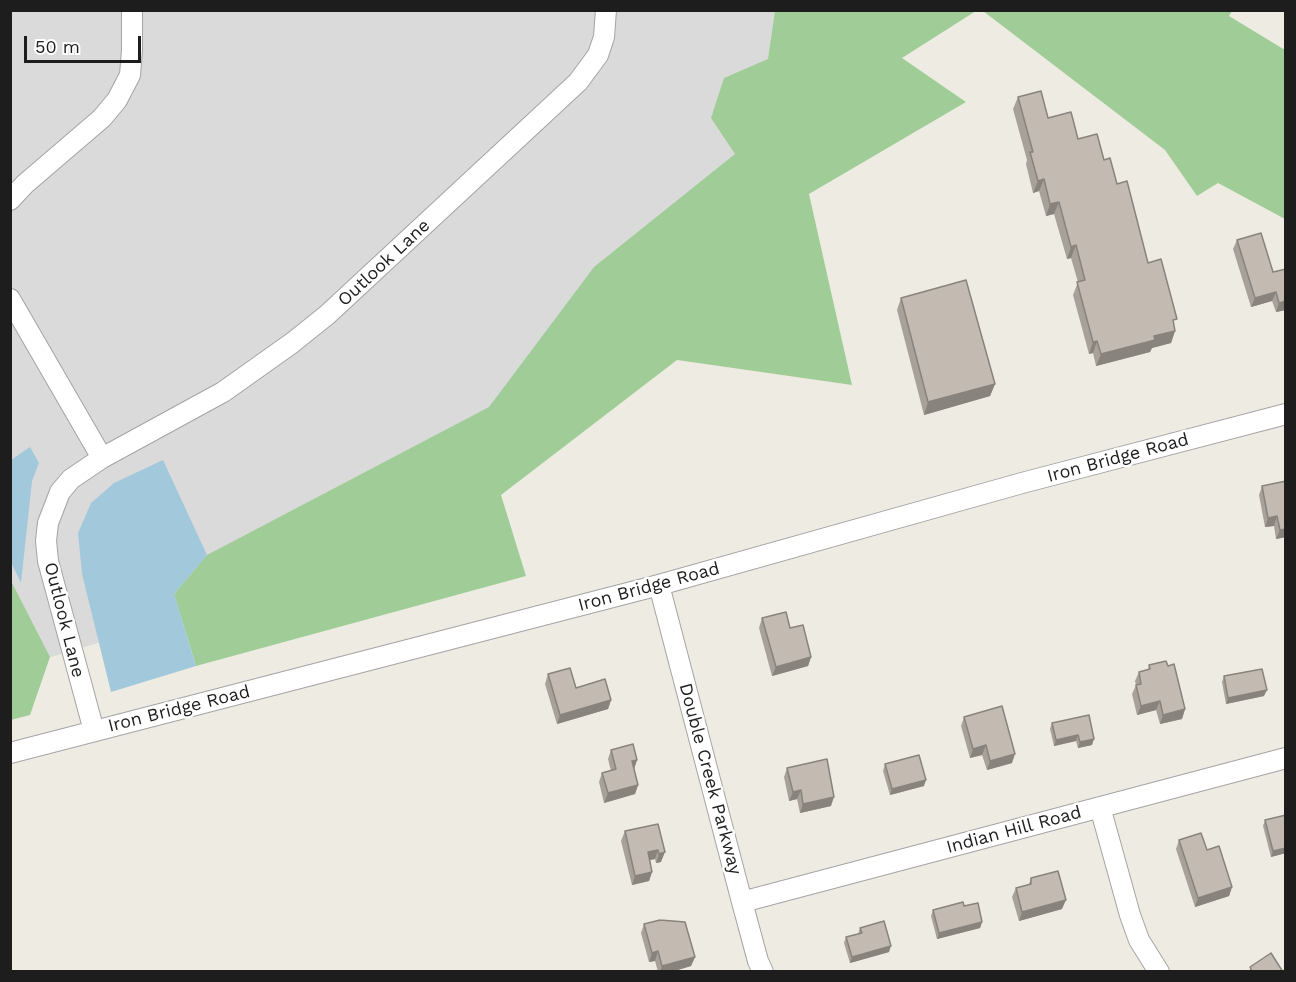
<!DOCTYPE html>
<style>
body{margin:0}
#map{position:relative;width:1296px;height:982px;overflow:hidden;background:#eeece2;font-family:"Work Sans",sans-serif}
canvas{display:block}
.frame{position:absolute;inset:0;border:12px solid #1d1d1d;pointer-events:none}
.scale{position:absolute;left:24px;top:36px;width:117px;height:27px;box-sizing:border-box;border:3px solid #1d1d1d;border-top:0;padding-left:8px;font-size:18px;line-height:21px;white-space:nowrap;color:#1d1d1d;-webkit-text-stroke:4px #fff;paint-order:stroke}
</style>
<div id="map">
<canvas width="1296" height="982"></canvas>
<div class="frame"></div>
<div class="scale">50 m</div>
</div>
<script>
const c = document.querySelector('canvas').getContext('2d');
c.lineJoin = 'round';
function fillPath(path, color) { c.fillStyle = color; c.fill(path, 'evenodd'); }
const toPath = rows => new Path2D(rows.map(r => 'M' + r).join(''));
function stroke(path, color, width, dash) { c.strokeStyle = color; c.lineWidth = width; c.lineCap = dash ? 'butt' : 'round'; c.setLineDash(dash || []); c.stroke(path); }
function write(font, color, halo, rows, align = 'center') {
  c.font = font + ' "Work Sans",sans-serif'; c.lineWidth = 5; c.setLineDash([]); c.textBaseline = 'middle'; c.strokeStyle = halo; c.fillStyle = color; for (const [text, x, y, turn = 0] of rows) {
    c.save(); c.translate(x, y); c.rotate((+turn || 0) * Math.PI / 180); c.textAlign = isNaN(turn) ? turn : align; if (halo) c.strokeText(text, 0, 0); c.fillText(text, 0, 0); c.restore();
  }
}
const residential = toPath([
 [11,11,821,11,822,101,603,354,295,584,11,669]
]);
const forest = toPath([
 [775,11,976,11,902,58,966,102,809,194,852,385,677,360,501,495,526,576,196,666,174,594,207,555,489,407,594,267,735,154,711,118,724,78,768,59],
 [983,11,1232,11,1229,16,1285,50,1285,219,1218,183,1197,196,1165,150],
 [10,579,50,657,30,715,11,720]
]);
const water = toPath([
 [30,447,39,463,32,481,21,583,11,562,11,460],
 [163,460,207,555,174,594,196,666,111,692,82,574,78,533,91,503,114,483]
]);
const minor = toPath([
 [10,200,25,184,102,118,117,100,130,75,132,50,132,10],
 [10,299,102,458],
 [659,585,742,902,758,961,763,972],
 [94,731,48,561,46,541,48,523,60,492,71,479,102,458,223,392,292,343,327,315,578,82,598,55,604,37,606,10],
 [10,753,659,585,1022,483,1286,414],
 [1100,807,1130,915,1139,940,1159,972],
 [742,902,1286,758]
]);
const wall = toPath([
 [1018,97,1078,139,1104,160,1117,184,1174,326,1175,331,1171,343,1152,348,1150,352,1096,366,1093,353,1089,354,1073,295,1078,282,1071,258,1067,259,1054,214,1046,216,1039,191,1033,193,1026,164,1027,160,1013,109],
 [1237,240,1273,272,1286,310,1276,312,1272,301,1251,307,1233,249],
 [901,298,995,384,990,396,924,415,897,310],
 [1286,481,1286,537,1276,539,1274,526,1265,527,1259,495,1262,486],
 [762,618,790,628,811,657,808,666,772,676,759,628],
 [1149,665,1168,666,1185,709,1182,719,1160,724,1156,710,1137,715,1132,694,1136,685,1135,681,1139,672,1148,670],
 [548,674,576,688,611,700,608,709,557,724,545,684],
 [1224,676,1264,696,1226,704,1222,682],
 [1089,715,1092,745,1078,748,1076,741,1054,746,1050,729,1052,723],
 [964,717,1012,763,987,770,982,755,970,758,961,726],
 [611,750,637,760,634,769,638,785,635,794,604,803,599,782,602,773,611,771,608,759],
 [885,764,924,786,890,795,883,771],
 [787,768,831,806,800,813,797,799,789,801,784,777],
 [1286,815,1286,853,1271,857,1263,826,1265,820],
 [658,824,661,862,656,863,655,859,650,860,652,872,649,881,632,885,621,841,625,831],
 [1179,840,1207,850,1232,887,1229,896,1195,907,1176,849],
 [1031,878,1062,909,1019,921,1012,897,1016,888,1029,884],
 [964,906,982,922,980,928,937,939,931,916,933,910],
 [644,924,695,957,691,966,671,972,658,972,655,961,649,962,641,933],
 [860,928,889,952,850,963,844,943,846,937,858,934]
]);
const shadedWall = toPath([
 [1044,179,1039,191,1033,193,1038,181],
 [1059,202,1054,214,1046,216,1050,204],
 [1076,245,1071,258,1067,259,1071,247],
 [1276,292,1272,301,1251,307,1255,298],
 [1286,301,1286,310,1276,312,1279,303],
 [1175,331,1171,343,1152,348,1150,352,1096,366,1101,354,1154,336],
 [1097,341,1093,353,1089,354,1093,342],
 [995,384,990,396,924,415,928,402],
 [1277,516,1274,526,1265,527,1268,518],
 [1286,529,1286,537,1276,539,1280,530],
 [811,657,808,666,772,676,776,667],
 [1267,690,1264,696,1226,704,1228,698],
 [611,700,608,709,557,724,560,715],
 [1160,701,1156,710,1137,715,1141,706],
 [1185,709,1182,719,1160,724,1163,715],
 [1078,735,1076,741,1054,746,1056,740],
 [1094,739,1092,745,1078,748,1080,742],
 [986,745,982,755,970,758,973,749],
 [1015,754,1012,763,987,770,990,761],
 [637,760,634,769,632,761],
 [926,780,924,786,890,795,892,789],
 [638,785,635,794,604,803,608,793],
 [801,790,797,799,789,801,793,792],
 [834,797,831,806,800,813,803,804],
 [1286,848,1286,853,1271,857,1273,851],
 [658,850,655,859,644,861,648,852],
 [665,852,661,862,656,863,659,854],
 [652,872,649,881,632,885,635,876],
 [1232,887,1229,896,1195,907,1198,898],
 [1066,900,1062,909,1019,921,1022,912],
 [982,922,980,928,937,939,939,933],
 [891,946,889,952,850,963,852,957],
 [658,951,655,961,649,962,652,953],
 [695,957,691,966,671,972,660,972,662,966]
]);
const building = toPath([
 [1041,91,1048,118,1071,112,1078,139,1097,134,1104,160,1110,158,1117,184,1127,181,1148,263,1161,259,1177,319,1173,320,1175,331,1154,336,1155,340,1101,354,1097,341,1093,342,1077,282,1085,280,1076,245,1071,247,1059,202,1050,204,1044,179,1038,181,1030,152,1033,152,1018,97,1041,91],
 [1261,233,1273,272,1286,269,1286,301,1279,303,1276,292,1255,298,1237,240,1261,233],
 [966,280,995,384,928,402,901,298,966,280],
 [1286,481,1286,529,1280,530,1277,516,1268,518,1262,486,1286,481],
 [786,612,790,628,803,625,811,657,776,667,762,618,786,612],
 [1166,661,1168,666,1174,664,1185,709,1163,715,1160,701,1141,706,1136,685,1141,684,1139,672,1150,669,1149,665,1166,661],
 [570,668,576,688,605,679,611,700,560,715,548,674,570,668],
 [1262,669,1267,690,1228,698,1224,676,1262,669],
 [1002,706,1015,754,990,761,986,745,973,749,964,717,1002,706],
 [1089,715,1094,739,1080,742,1078,735,1056,740,1052,723,1089,715],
 [633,744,637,760,632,761,638,785,608,793,602,773,616,769,611,750,633,744],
 [919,755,926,780,892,789,885,764,919,755],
 [827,759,834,797,803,804,801,790,793,792,787,768,827,759],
 [1286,815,1286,848,1273,851,1265,820,1286,815],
 [658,824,665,852,659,854,658,850,648,852,652,872,635,876,625,831,658,824],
 [1201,833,1207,850,1219,846,1232,887,1198,898,1179,840,1201,833],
 [1058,871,1066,900,1022,912,1016,888,1031,884,1031,878,1058,871],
 [963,902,964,906,978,903,982,922,939,933,933,910,963,902],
 [660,920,685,922,695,957,662,966,658,951,652,953,644,924,660,920],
 [884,921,891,946,852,957,846,937,862,933,860,928,884,921],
 [1271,953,1283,972,1252,972,1250,967,1271,953]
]);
const streetNames = [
 ["Outlook Lane",384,263,-43],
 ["Iron Bridge Road",1118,458,-15],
 ["Iron Bridge Road",649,587,-15],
 ["Outlook Lane",64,620,76],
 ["Iron Bridge Road",179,709,-14],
 ["Double Creek Parkway",710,779,75],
 ["Indian Hill Road",1014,830,-15]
];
fillPath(residential, '#dbdada');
fillPath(forest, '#a0cd97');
fillPath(water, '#a2c8dc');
stroke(minor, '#a4a4a4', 22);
stroke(minor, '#fff', 20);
fillPath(wall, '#a8a199');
fillPath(shadedWall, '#88837d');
fillPath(building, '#c3bbb2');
stroke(building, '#88837d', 1.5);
write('18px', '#1d1d1d', '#fff', streetNames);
</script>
